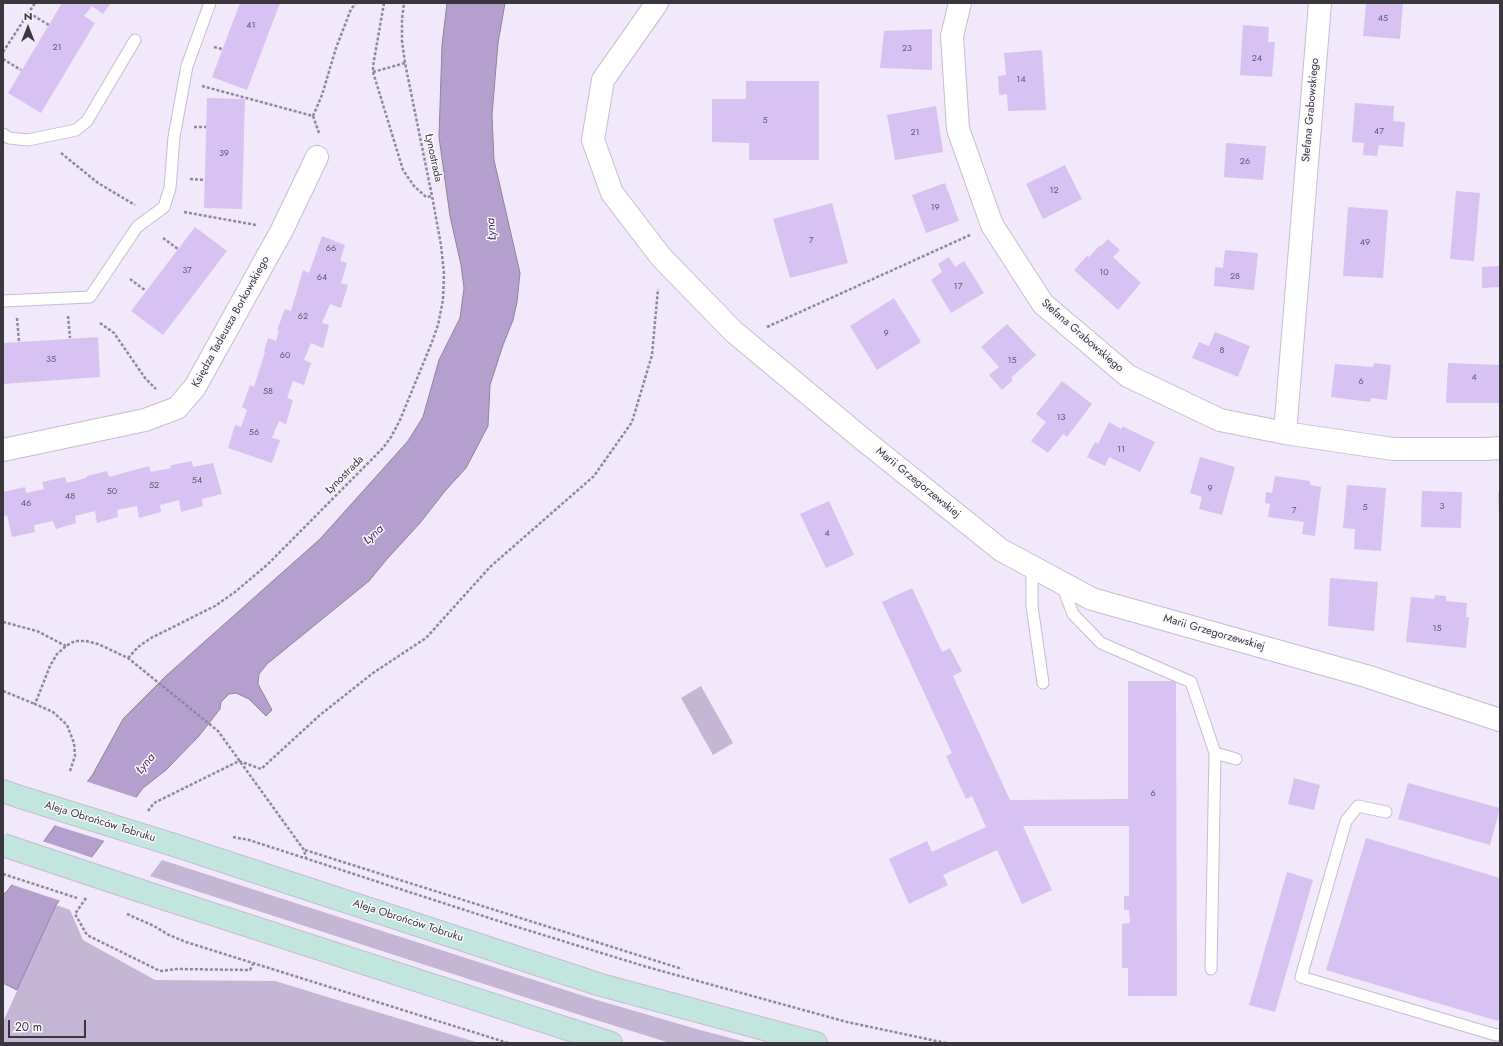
<!DOCTYPE html>
<meta charset="utf-8">
<style>
body{margin:0}
#map{position:relative;width:1503px;height:1046px;overflow:hidden;background:#f1e8fc;font-family:Jost,sans-serif}
canvas{display:block}
.frame{position:absolute;inset:0;border:4px solid #3a363e;pointer-events:none}
.north{position:absolute;left:8px;top:8px;width:40px;height:40px;-webkit-text-stroke:3px #faf9fd;paint-order:stroke;rotate:0deg;font-size:11px;font-weight:700;line-height:16px;text-align:center;color:#3a363e}
.north::after{content:'';display:block;margin:auto;width:14px;height:18px;background:#3a363e;clip-path:polygon(50% 0,100% 100%,50% 72%,0 100%)}
.scale{position:absolute;left:8px;top:1020px;width:78px;height:18px;box-sizing:border-box;border:2px solid #3a363e;border-top:0;padding-left:5px;font-size:12px;line-height:14px;white-space:nowrap;color:#3a363e;-webkit-text-stroke:3px #faf9fd;paint-order:stroke}
</style>
<div id="map">
<canvas width="1503" height="1046"></canvas>
<div class="frame"></div>
<div class="north">N</div>
<div class="scale">20 m</div>
</div>
<script>
const c = document.querySelector('canvas').getContext('2d');
c.lineJoin = 'round';
function fillPath(path, color) { c.fillStyle = color; c.fill(path, 'evenodd'); }
const toPath = rows => new Path2D(rows.map(r => 'M' + r).join(''));
function stroke(path, color, width, dash) { c.strokeStyle = color; c.lineWidth = width; c.lineCap = dash ? 'butt' : 'round'; c.setLineDash(dash || []); c.stroke(path); }
function write(font, color, halo, rows, align = 'center') {
  c.font = font + ' Jost,sans-serif'; c.lineWidth = 3; c.setLineDash([]); c.textBaseline = 'middle'; c.strokeStyle = halo; c.fillStyle = color; for (const [text, x, y, turn = 0] of rows) {
    c.save(); c.translate(x, y); c.rotate((+turn || 0) * Math.PI / 180); c.textAlign = isNaN(turn) ? turn : align; if (halo) c.strokeText(text, 0, 0); c.fillText(text, 0, 0); c.restore();
  }
}
const green = toPath([
 [701,686,733,743,713,755,681,698],
 [162,860,590,998,700,1030,750,1043,670,1043,583,1016,150,876],
 [56,905,70,910,83,940,155,980,275,981,479,1043,3,1043,3,1022]
]);
const water = toPath([
 [447,3,505,3,498,43,492,115,494,160,520,273,517,302,513,320,503,345,490,385,488,426,466,468,445,491,420,523,387,559,369,581,267,664,259,674,258,684,272,710,266,716,249,699,236,693,229,694,221,702,220,709,199,736,166,770,143,788,56,905,17,990,3,983,3,895,8,890,93,774,123,719,167,675,320,539,408,441,423,417,439,360,460,318,464,288,461,265,450,216,439,137,442,45,447,3]
]);
const pier = toPath([
 [85,781,137,798,105,841,54,825],
 [42,841,93,858,61,901,10,884]
]);
const building = toPath([
 [62,3,111,3,103,14,92,6,84,16,95,23,41,113,8,93],
 [240,3,280,3,247,90,212,77],
 [1366,3,1403,3,1400,39,1363,36],
 [1243,25,1269,27,1268,42,1275,42,1272,77,1240,75],
 [932,29,932,70,880,68,884,31],
 [1042,50,1046,110,1008,111,1007,94,999,95,998,76,1006,75,1004,53],
 [746,81,819,81,819,160,749,160,749,143,712,142,712,99,746,99],
 [207,98,245,99,242,209,204,208],
 [1355,103,1394,106,1393,121,1405,122,1403,147,1379,145,1377,156,1363,155,1364,143,1352,142],
 [936,106,943,152,895,160,887,115],
 [1226,143,1266,146,1263,180,1224,177],
 [1065,165,1082,199,1043,219,1026,184],
 [945,183,959,221,926,233,912,195],
 [1456,191,1480,193,1474,261,1450,259],
 [832,203,848,263,790,278,773,219],
 [1348,207,1388,210,1383,278,1343,276],
 [195,227,227,251,163,335,131,311],
 [322,236,345,245,340,261,347,263,341,283,348,285,341,308,330,304,322,323,329,325,323,348,311,343,304,360,311,363,304,385,293,381,287,398,293,400,286,424,279,421,272,438,280,440,272,463,228,448,235,425,241,427,247,410,242,407,250,385,254,387,265,352,264,351,268,338,276,341,279,331,277,330,285,309,291,311,303,270,309,273],
 [1108,239,1120,250,1113,257,1141,283,1118,310,1074,270,1087,256,1089,257,1100,245,1101,246],
 [1225,250,1258,253,1254,290,1214,286,1215,267,1223,268],
 [949,257,955,267,964,261,984,293,951,313,931,280,942,272,938,264],
 [1500,266,1500,287,1482,288,1482,267],
 [894,298,921,342,877,370,850,326],
 [1007,324,1036,355,1011,378,1013,380,1002,390,989,375,999,367,981,347],
 [1215,332,1250,346,1238,377,1192,358,1199,342,1209,346],
 [98,337,100,377,3,384,3,343],
 [1374,363,1391,365,1387,400,1371,398,1370,402,1331,397,1335,364,1373,367],
 [1448,363,1500,365,1500,403,1446,403],
 [1062,381,1092,404,1067,437,1063,434,1048,453,1031,441,1046,422,1036,414],
 [1109,422,1121,429,1123,426,1124,427,1155,442,1140,472,1109,457,1105,466,1087,457,1095,442,1098,444],
 [1200,457,1235,467,1222,515,1199,509,1202,497,1190,493],
 [192,461,193,467,213,463,222,494,202,499,203,506,181,512,179,500,160,505,161,512,139,518,137,506,117,510,118,517,97,523,95,511,75,516,76,523,56,529,53,521,34,525,35,532,12,537,7,515,3,516,3,492,25,487,26,493,44,489,42,482,65,477,67,483,86,478,87,476,107,471,109,477,149,466,151,472,171,468,170,466,172,465],
 [1275,476,1310,481,1310,485,1321,487,1315,536,1302,534,1304,522,1268,517,1270,504,1265,503,1266,492,1272,493],
 [1347,485,1386,488,1381,551,1354,549,1355,529,1343,528],
 [1422,491,1462,492,1461,528,1421,527],
 [1498,492,1500,492,1500,514,1499,514],
 [829,501,854,555,826,568,800,514],
 [1330,578,1378,582,1374,631,1328,626],
 [912,588,942,652,950,648,962,671,953,676,1010,800,1128,799,1128,681,1176,681,1177,996,1128,996,1128,968,1122,968,1122,924,1130,923,1129,910,1124,910,1124,896,1129,896,1129,826,1023,826,1052,890,1022,904,997,850,943,875,948,885,909,904,889,859,927,841,932,852,986,827,972,796,966,799,946,756,952,753,882,602],
 [1435,595,1446,596,1446,601,1467,603,1466,617,1469,617,1466,648,1406,642,1411,597,1434,599],
 [1294,778,1320,785,1314,810,1288,804],
 [1408,783,1500,808,1490,845,1398,819],
 [1366,838,1500,878,1500,1014,1498,1021,1326,970],
 [1287,872,1313,880,1275,1012,1249,1005]
]);
const path = toPath([
 [384,3,373,66,373,72,403,170,414,186,426,197,432,196],
 [29,13,49,25],
 [214,47,222,49],
 [3,52,35,3],
 [3,59,21,70],
 [373,72,405,63],
 [202,86,313,116,319,133],
 [313,116,322,95,336,48,351,9,356,3],
 [194,127,206,127],
 [61,153,98,183,135,205],
 [190,179,205,180],
 [184,212,256,225],
 [163,238,178,249],
 [130,279,146,291],
 [68,316,70,338],
 [17,318,19,342],
 [100,323,114,333,145,378,156,389],
 [767,327,970,235],
 [3,622,37,631,66,646],
 [128,658,138,647,151,638,215,606,235,592,268,564,383,448,391,437,400,420,432,342,438,325,443,300,444,274,441,245,432,196,405,63,402,41,402,19,404,3],
 [3,691,35,704],
 [70,771,75,756,74,743,67,725,53,712,35,704,50,666,57,654,66,646,75,641,86,641,98,644,128,658,218,731,304,850,306,858],
 [148,811,154,803,239,761,261,769,320,715,373,673,426,638,490,567,594,476,632,422,652,355,658,289],
 [233,837,249,840,514,926,647,967,847,1022,946,1043],
 [305,850,682,969],
 [86,898,75,914,87,935,160,971,177,969,250,970,253,964],
 [127,914,154,926,169,935,186,942,508,1043]
]);
const lane = toPath([
 [3,134,9,138,28,140,76,130,87,121,135,40],
 [3,301,90,297,137,227,164,207,170,188,174,137,187,66,210,3],
 [1032,567,1032,606,1043,683],
 [1062,585,1073,614,1101,643,1191,682,1215,753,1211,969],
 [1215,753,1236,759],
 [1386,812,1358,806,1346,821,1301,977,1496,1035,1500,1034]
]);
const street = toPath([
 [657,3,603,80,593,140,612,193,661,257,734,332,865,441,1001,550,1092,599,1366,676,1500,720],
 [960,3,952,36,958,129,992,225,1043,304,1128,376,1220,420,1285,433,1393,449,1487,449,1500,448],
 [1285,433,1320,3],
 [3,450,145,420,177,408,195,387,282,230,317,157]
]);
const secondary = toPath([
 [3,791,20,797],
 [174,845,601,985,816,1043],
 [141,891,611,1043]
]);
const pathBridge = toPath([
 [3,874,77,898]
]);
const secondaryBridge = toPath([
 [20,797,174,845],
 [3,845,141,891]
]);
const numberNames = [
 ["45",1383,19],
 ["41",251,26],
 ["21",57,48],
 ["23",907,49],
 ["24",1257,59],
 ["14",1021,80],
 ["5",765,121],
 ["47",1379,132],
 ["21",915,133],
 ["39",224,154],
 ["26",1245,162],
 ["12",1054,191],
 ["19",935,208],
 ["7",811,241],
 ["49",1365,243],
 ["66",331,249],
 ["37",187,271],
 ["10",1104,273],
 ["28",1235,277],
 ["64",322,278],
 ["17",958,287],
 ["62",303,317],
 ["9",886,334],
 ["8",1222,351],
 ["60",285,356],
 ["35",51,360],
 ["15",1012,361],
 ["4",1474,378],
 ["6",1361,382],
 ["58",268,392],
 ["13",1061,418],
 ["56",254,433],
 ["11",1121,450],
 ["54",197,481],
 ["52",154,486],
 ["9",1210,489],
 ["50",112,492],
 ["48",70,497],
 ["46",26,504],
 ["3",1442,507],
 ["5",1365,508],
 ["7",1294,511],
 ["4",827,534],
 ["15",1437,629],
 ["6",1153,794]
];
const streetNames = [
 ["Stefana Grabowskiego",1311,110,-85],
 ["Łynostrada",433,158,78],
 ["Księdza Tadeusza Borkowskiego",231,322,-61],
 ["Stefana Grabowskiego",1082,336,41],
 ["Łynostrada",345,475,-45],
 ["Marii Grzegorzewskiej",918,483,39],
 ["Marii Grzegorzewskiej",1214,633,16],
 ["Aleja Obrońców Tobruku",100,822,17],
 ["Aleja Obrońców Tobruku",408,921,18]
];
const waterNames = [
 ["Łyna",492,229,-94],
 ["Łyna",374,535,-42],
 ["Łyna",146,764,-50]
];
fillPath(green, '#c4b6d4');
fillPath(water, '#b5a0cd');
stroke(water, '#9080a2', 1);
fillPath(pier, '#f1e8fc');
fillPath(building, '#d8c2f1');
stroke(lane, '#c6bdd0', 13);
stroke(street, '#c6bdd0', 24);
stroke(secondary, '#c6bdd0', 24);
stroke(path, '#8f8896', 2.5, [3, 2]);
stroke(lane, '#fff', 11);
stroke(street, '#fff', 22);
stroke(secondary, '#c2e5de', 22);
stroke(secondaryBridge, '#c6bdd0', 24, []);
stroke(pathBridge, '#8f8896', 2.5, [3, 2]);
stroke(secondaryBridge, '#c2e5de', 22);
write('9px', '#62596b', null, numberNames);
write('11px', '#3a363e', '#faf9fd', streetNames);
write('italic 12px', '#472a62', '#faf9fd', waterNames);
</script>
